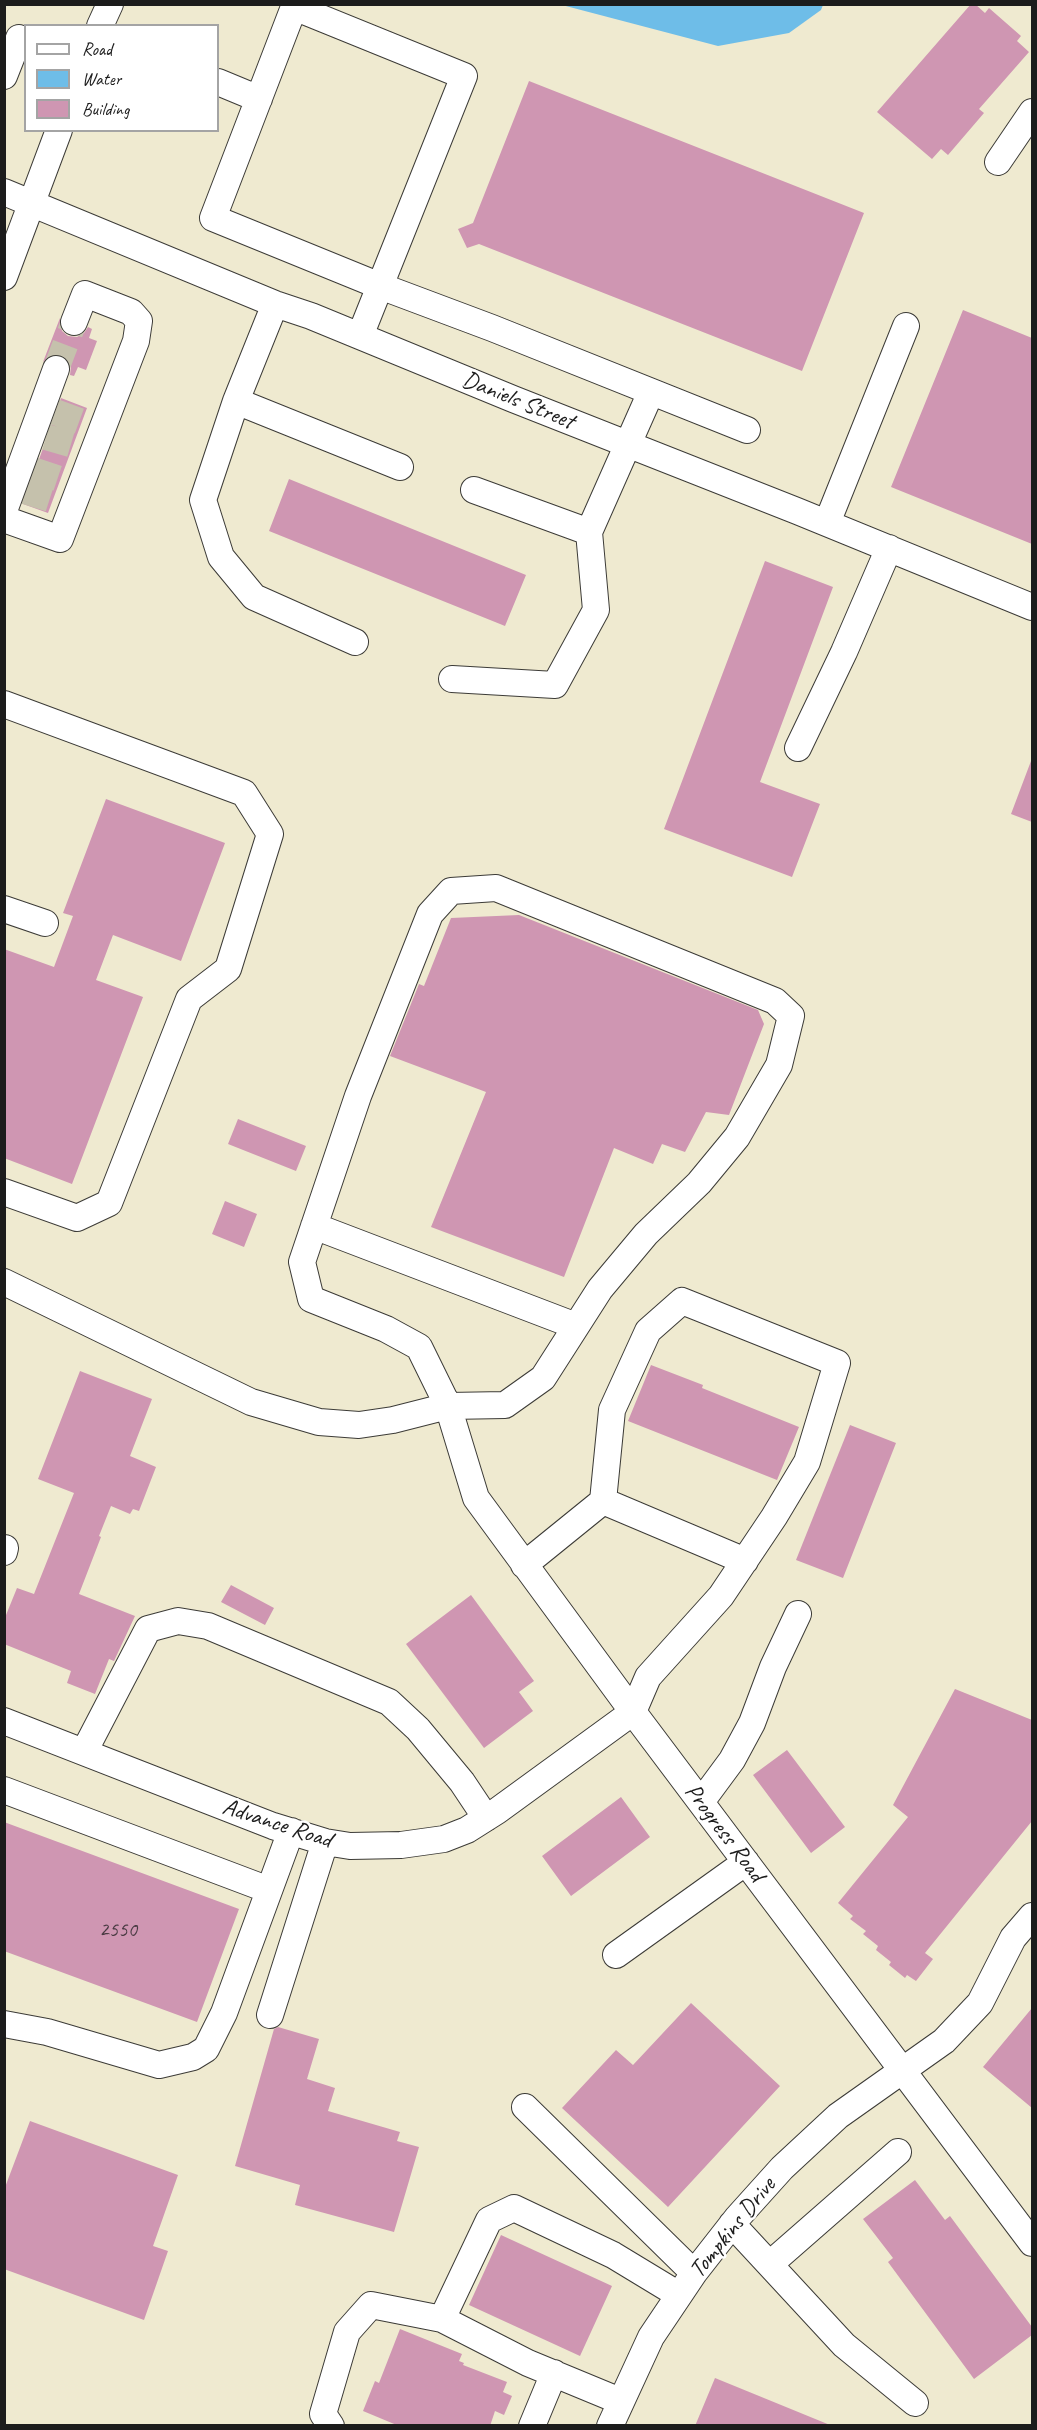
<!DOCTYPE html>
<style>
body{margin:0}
#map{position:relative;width:1037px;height:2430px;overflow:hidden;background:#efead0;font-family:Caveat,sans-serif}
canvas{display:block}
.frame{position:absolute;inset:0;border:6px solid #1c1c1c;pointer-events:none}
.legend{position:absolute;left:24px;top:24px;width:195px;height:108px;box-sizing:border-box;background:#fff;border:2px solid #a4a4a4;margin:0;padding:8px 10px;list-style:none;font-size:18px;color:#1c1c1c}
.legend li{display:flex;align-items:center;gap:12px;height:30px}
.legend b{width:30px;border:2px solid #a4a4a4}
</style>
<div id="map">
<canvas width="1037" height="2430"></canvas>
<div class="frame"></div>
<ul class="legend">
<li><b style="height:8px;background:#fff"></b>Road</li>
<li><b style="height:16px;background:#6ebde8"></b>Water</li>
<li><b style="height:16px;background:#cf96b2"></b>Building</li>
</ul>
</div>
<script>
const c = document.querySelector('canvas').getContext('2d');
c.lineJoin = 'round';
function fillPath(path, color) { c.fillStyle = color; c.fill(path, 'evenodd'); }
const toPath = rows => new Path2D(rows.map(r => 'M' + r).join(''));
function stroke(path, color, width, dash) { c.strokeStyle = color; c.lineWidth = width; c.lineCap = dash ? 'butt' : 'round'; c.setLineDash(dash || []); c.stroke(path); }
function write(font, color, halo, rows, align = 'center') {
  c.font = font + ' Caveat,sans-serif'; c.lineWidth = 5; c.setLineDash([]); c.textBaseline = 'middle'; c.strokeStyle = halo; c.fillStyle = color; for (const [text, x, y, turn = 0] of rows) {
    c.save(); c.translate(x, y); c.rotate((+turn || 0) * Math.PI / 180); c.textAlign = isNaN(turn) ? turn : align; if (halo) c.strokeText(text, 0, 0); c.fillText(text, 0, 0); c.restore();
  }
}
const water = toPath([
 [562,5,823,5,821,10,789,33,718,46]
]);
const building = toPath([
 [971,4,975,4,985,13,989,8,1021,36,1017,41,1029,52,979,109,984,113,948,155,941,149,932,159,877,112],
 [529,81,864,213,802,371,479,244,467,248,458,229,473,223],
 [963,310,1032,338,1032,544,891,487],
 [60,318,62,331,68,336,77,337,84,333,88,327,92,329,89,338,97,341,86,370,78,367,74,376,70,375,71,366,67,359,62,355,53,354,43,362],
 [61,398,87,408,48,513,23,504],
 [289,479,526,575,505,626,269,531],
 [765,561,833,587,760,782,820,804,792,877,664,829],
 [1031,761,1032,761,1032,822,1011,814],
 [106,799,225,843,181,961,113,935,96,980,143,997,72,1184,4,1158,4,949,54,967,73,916,63,913],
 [519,915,758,1010,764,1024,729,1115,706,1112,685,1152,662,1144,653,1164,614,1148,564,1277,431,1227,486,1092,390,1056,419,984,424,986,451,918],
 [238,1119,306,1146,296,1171,228,1144],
 [225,1201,257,1214,244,1247,212,1234],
 [651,1365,703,1385,702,1388,799,1427,777,1480,628,1421],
 [80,1371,152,1399,130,1456,156,1467,139,1511,133,1509,130,1514,111,1506,99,1536,101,1537,79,1594,135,1616,114,1661,109,1659,95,1694,67,1683,71,1671,4,1644,4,1620,17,1588,34,1594,74,1493,38,1479],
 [850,1425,896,1443,843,1578,796,1560],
 [231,1585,274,1608,265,1625,221,1602],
 [471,1595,534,1681,519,1692,533,1711,484,1748,406,1644],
 [955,1689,1032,1720,1032,1821,925,1953,933,1959,916,1981,907,1975,905,1978,889,1965,891,1962,876,1950,878,1946,863,1934,866,1931,850,1919,853,1916,838,1903,908,1817,893,1805],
 [787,1750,845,1827,811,1853,753,1775],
 [621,1797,650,1837,571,1896,542,1856],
 [4,1822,239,1909,197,2022,4,1951],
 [691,2003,780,2086,668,2207,562,2108,616,2050,633,2065],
 [1032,2008,1032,2108,983,2067],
 [278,2027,319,2039,307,2079,335,2088,328,2111,400,2132,397,2141,419,2147,394,2232,295,2205,300,2185,235,2166,274,2029],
 [30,2121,178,2175,153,2246,168,2251,144,2320,4,2269,4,2190],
 [915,2180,945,2220,950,2216,1032,2327,1032,2335,974,2379,888,2262,893,2258,863,2219],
 [501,2235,612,2286,580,2356,469,2305],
 [400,2329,462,2354,459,2361,464,2363,463,2365,507,2382,503,2392,512,2396,504,2415,495,2411,490,2426,399,2426,363,2411,375,2381,379,2383],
 [715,2378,830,2425,830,2426,695,2426]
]);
const minorTunnel = toPath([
 [56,369,74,322],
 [55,412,82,422],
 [46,437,73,445],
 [33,470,60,479],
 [25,491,53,500]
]);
const minor = toPath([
 [100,26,110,4],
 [4,76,19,38,26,41],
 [218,82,259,99],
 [998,162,1032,112],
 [4,192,275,304,311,316,513,399,797,511,1032,607],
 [4,277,59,130],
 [275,304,236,401,203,500,221,557,254,597,355,642],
 [360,336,464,76,294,7,213,218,380,286,492,328,747,430],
 [236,401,400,467],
 [474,490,589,532],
 [4,511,56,369],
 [4,519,60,539,136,341,139,321,131,312,85,294,74,322],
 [827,523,906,326],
 [452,679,555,685,596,610,589,532,651,392],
 [4,704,244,793,270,834,228,969,189,999,109,1203,77,1218,4,1192],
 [798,748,844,652,889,548],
 [4,909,45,923],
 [314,1226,576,1326],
 [4,1282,251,1402,319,1422,359,1425,393,1420,448,1406,505,1405,543,1378,600,1289,646,1234,699,1183,737,1137,779,1065,791,1016,775,1001,496,888,451,891,430,914,358,1096,302,1262,311,1299,386,1329,419,1347,448,1406,476,1498,633,1712,1032,2243],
 [603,1501,745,1561],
 [4,1552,5,1548],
 [4,1721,273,1826,325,1842,350,1846,401,1845,444,1839,467,1830,497,1811,633,1712,648,1677,721,1596,774,1517,807,1462,837,1363,682,1301,648,1331,612,1410,603,1501,524,1565],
 [84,1752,148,1629,178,1621,208,1626,389,1702,418,1729,462,1782,486,1818],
 [4,1790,269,1890],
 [701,1802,732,1760,752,1723,773,1667,798,1614],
 [616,1955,746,1862],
 [270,2015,325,1842],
 [4,2024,47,2032,159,2065,193,2057,206,2049,224,2013,291,1831],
 [525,2107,694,2273],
 [732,2224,844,2345,915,2403],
 [770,2264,898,2152],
 [620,2401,528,2363,442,2319,489,2220,514,2208,613,2255,679,2295],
 [331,2426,323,2414,347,2332,371,2305,442,2319],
 [532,2426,554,2373],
 [610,2426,651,2337,694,2273,737,2218,782,2168,838,2116,944,2041,980,2003,1013,1938,1032,1916]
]);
const numberNames = [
 ["2550",118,1930]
];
const streetNames = [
 ["Daniels Street",518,401,22],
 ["Advance Road",277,1824,18],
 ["Progress Road",724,1833,53],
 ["Tompkins Drive",733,2228,-51]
];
fillPath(water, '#6ebde8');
fillPath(building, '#cf96b2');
stroke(minorTunnel, '#c5c1ac', 26, [26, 13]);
stroke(minor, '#3c3b37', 28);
stroke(minor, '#fff', 26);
write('21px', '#493a42', null, numberNames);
write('24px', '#1c1c1c', '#fff', streetNames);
</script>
